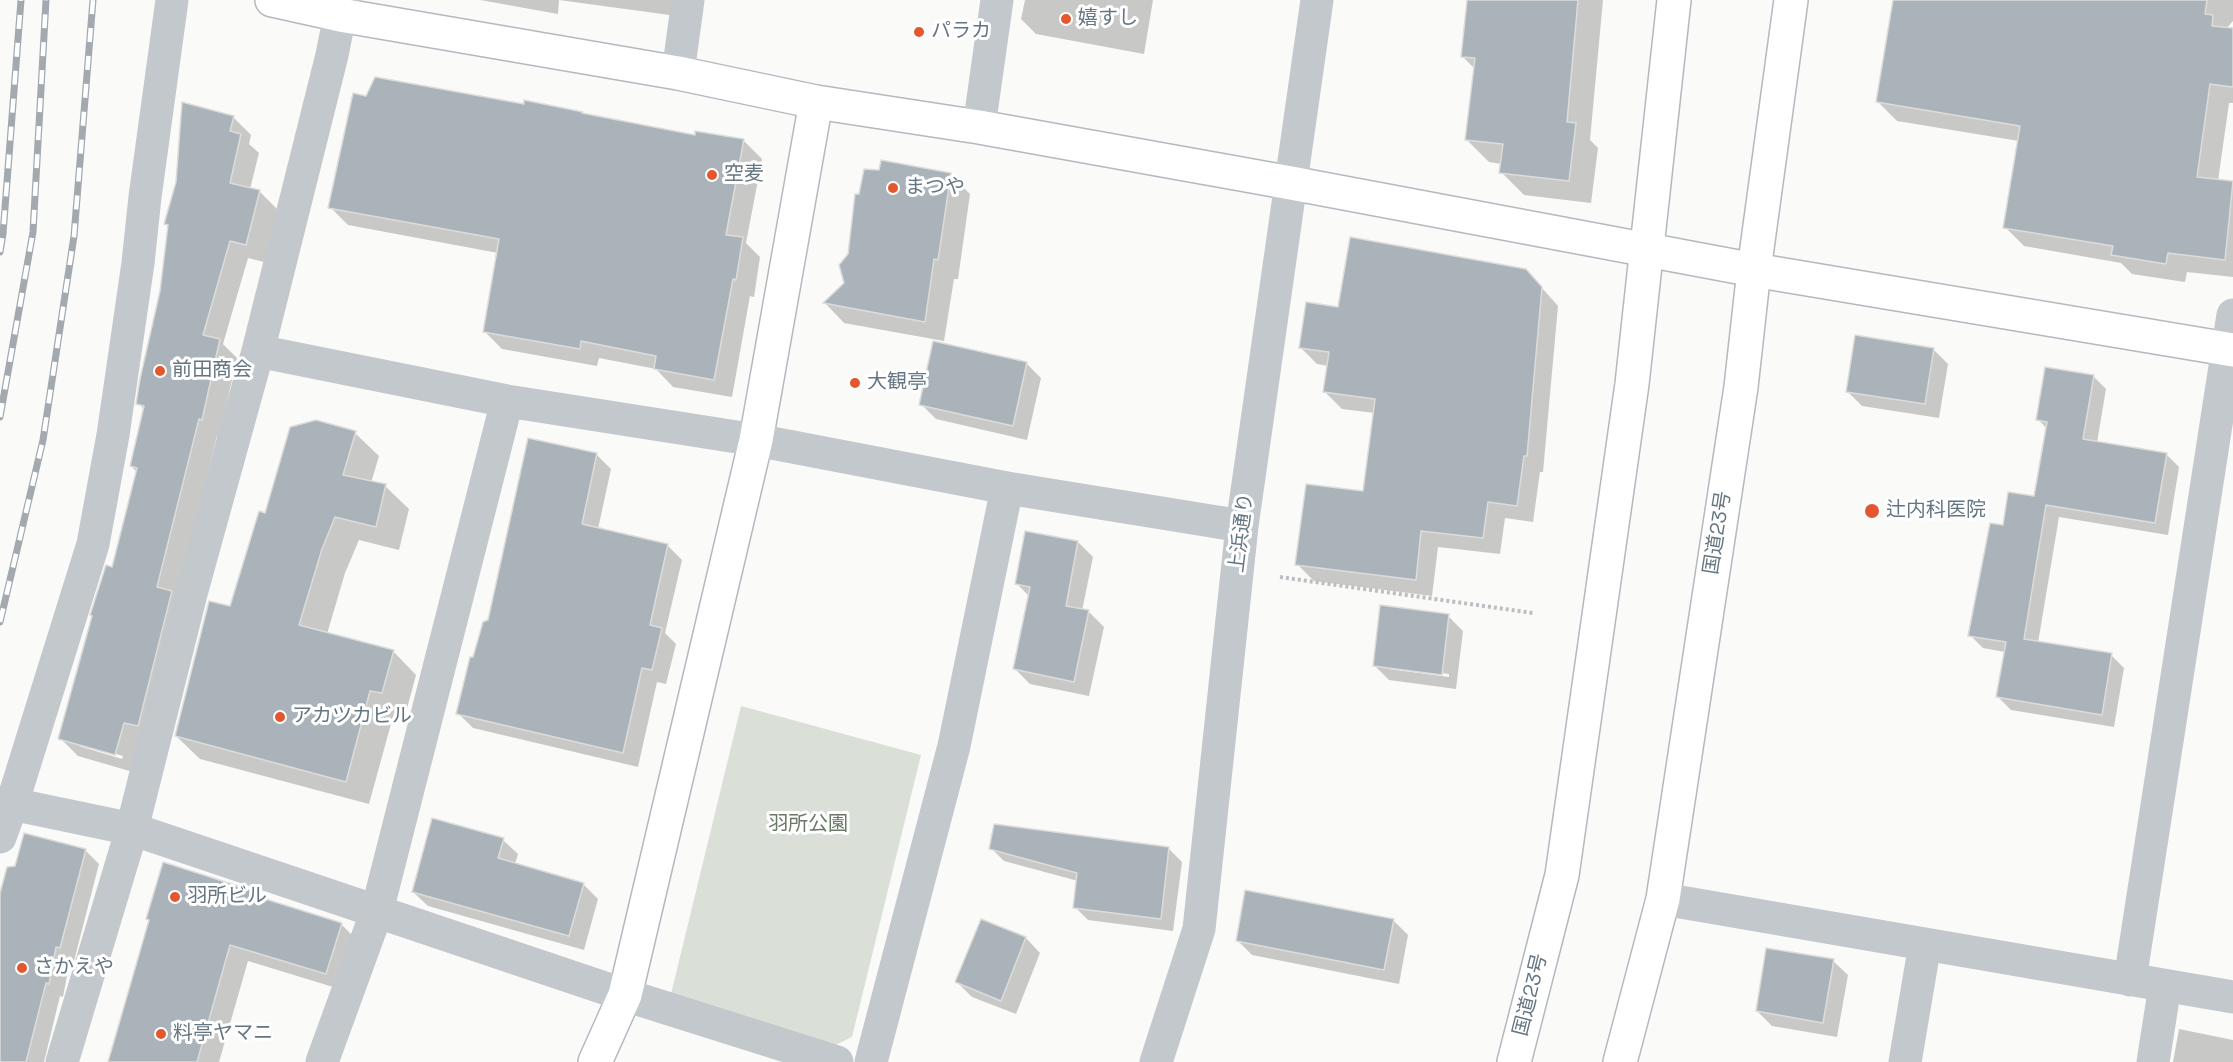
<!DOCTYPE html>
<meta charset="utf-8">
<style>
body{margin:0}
canvas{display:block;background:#fafaf8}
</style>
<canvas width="2233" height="1062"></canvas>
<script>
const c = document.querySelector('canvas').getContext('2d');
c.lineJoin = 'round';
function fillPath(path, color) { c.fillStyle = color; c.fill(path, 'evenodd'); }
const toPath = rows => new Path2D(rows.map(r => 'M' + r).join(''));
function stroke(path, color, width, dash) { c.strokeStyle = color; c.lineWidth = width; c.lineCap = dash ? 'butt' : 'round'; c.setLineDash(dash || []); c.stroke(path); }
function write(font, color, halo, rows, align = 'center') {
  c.font = font + ' "Space Grotesk","Noto Sans JP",sans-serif'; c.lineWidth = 6; c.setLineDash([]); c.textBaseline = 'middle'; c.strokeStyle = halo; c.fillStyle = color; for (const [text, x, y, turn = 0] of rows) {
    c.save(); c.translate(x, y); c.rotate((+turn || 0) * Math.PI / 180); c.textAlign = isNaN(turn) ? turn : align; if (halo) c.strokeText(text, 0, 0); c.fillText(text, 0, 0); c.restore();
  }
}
const green = toPath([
 [741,706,921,755,852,1037,831,1047,671,994]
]);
const shadow = toPath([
 [480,0,679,0,677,16,559,0,558,14],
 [1025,0,1153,0,1144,54,1036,34,1021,19],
 [1468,0,1603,0,1590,140,1598,148,1591,203,1524,195,1501,172,1502,164,1489,162,1466,139,1475,69,1462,56],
 [1894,0,2233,0,2233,21,2226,29,2233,30,2233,103,2229,103,2218,181,2233,183,2233,277,2187,272,2185,282,2132,274,2121,263,2024,246,2005,227,2019,141,1897,121,1878,102],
 [367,98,584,115,696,136,744,141,762,159,746,243,760,257,754,297,750,296,732,397,673,387,656,369,599,358,597,366,502,349,484,331,498,253,348,225,330,207],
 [233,117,251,135,249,144,259,153,250,189,260,192,278,210,264,262,248,258,223,344,237,358,219,437,217,436,133,772,78,756,60,738,113,569,137,472,131,466,145,410,138,403,162,291,169,227,166,224],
 [79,743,123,756,122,759,79,746],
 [950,174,970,194,958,279,954,279,944,341,844,323,825,303,846,284,860,196],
 [1526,270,1558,306,1543,472,1540,472,1533,522,1505,518,1500,554,1438,547,1432,596,1314,581,1297,564,1365,493,1375,413,1342,409,1325,392,1328,366,1317,364,1300,347,1339,309],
 [1933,349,1948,364,1939,418,1862,406,1847,391],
 [1026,363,1041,378,1027,440,936,419,921,404],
 [2093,376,2106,389,2097,443,2166,454,2179,467,2168,535,2059,517,2038,643,2111,655,2124,668,2114,727,2011,710,1998,697,2005,652,1983,648,1970,635,2004,527,2036,498,2047,429,2038,419],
 [355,433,379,456,371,483,385,486,409,509,399,550,359,540,345,573,327,634,393,651,416,675,405,716,394,713,369,804,200,759,176,736,231,608,266,514],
 [596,454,611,469,598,529,667,545,682,560,665,633,676,644,666,684,657,682,638,767,473,728,458,713,474,659,489,621],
 [1078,542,1093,557,1082,611,1089,612,1104,627,1089,696,1030,684,1015,669,1030,597,1016,583],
 [1448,616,1463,631,1456,689,1389,680,1374,665],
 [1389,666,1449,674,1449,677,1389,669],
 [503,840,518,854,515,864,583,884,598,899,584,950,428,906,413,892],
 [991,848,1169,849,1182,862,1173,931,1088,920,1075,907,1078,881,1004,861],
 [85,850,99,864,74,961,70,960,63,997,60,996,44,1062,0,1062,0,899],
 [260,894,267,901,341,924,358,941,343,990,248,961,219,1062,110,1062,150,921,148,919],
 [1393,920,1408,935,1399,984,1252,955,1237,940],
 [981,921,1026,938,1040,953,1016,1014,972,997,957,982],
 [1833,961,1848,975,1837,1037,1772,1026,1757,1011],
 [2179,1029,2233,1040,2233,1062,2173,1062]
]);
const building = toPath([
 [1467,0,1578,0,1567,122,1576,123,1569,181,1499,173,1503,144,1465,140,1475,58,1461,57,1467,0],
 [1893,0,2207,0,2205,14,2213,15,2212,26,2233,28,2233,87,2210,84,2197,177,2233,181,2225,260,2168,253,2166,264,2111,255,2113,246,2003,228,2020,126,1876,102,1893,0],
 [375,77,524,104,524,100,583,112,582,113,695,135,695,131,744,139,726,235,743,237,736,280,733,279,714,380,654,369,656,356,581,341,580,349,483,332,499,239,328,208,353,93,366,96,375,77],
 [182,102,234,116,230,131,241,134,230,183,260,190,246,245,230,241,203,335,220,339,202,420,199,419,157,587,172,591,138,726,124,723,115,755,58,739,92,616,90,615,106,565,112,567,137,468,130,466,144,406,136,404,140,379,160,291,168,225,164,224,176,182,182,102],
 [881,160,951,173,938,260,934,259,925,322,823,303,844,283,839,265,848,254,855,194,859,194,864,169,879,170,881,160],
 [1350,237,1526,269,1542,287,1527,456,1524,456,1517,506,1488,502,1483,538,1421,531,1416,580,1295,565,1306,484,1363,491,1375,399,1323,392,1329,352,1299,348,1306,302,1338,307,1350,237],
 [1855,335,1934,348,1925,404,1846,392,1855,335],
 [933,341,1027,362,1013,426,919,405,933,341],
 [2045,367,2094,375,2083,439,2167,453,2155,523,2046,505,2024,639,2112,653,2102,715,1996,697,2006,642,1968,636,1990,523,2003,525,2008,492,2034,496,2047,422,2036,420,2045,367],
 [316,420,356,431,343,475,386,484,376,527,335,517,322,549,299,625,394,650,382,693,370,691,346,782,175,736,209,601,230,606,259,511,265,513,290,427,316,420],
 [528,438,597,453,582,524,668,544,650,625,662,628,652,670,642,668,623,753,456,714,470,657,473,657,483,622,488,620,528,438],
 [1025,531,1078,541,1066,606,1089,610,1074,682,1013,669,1030,587,1015,584,1025,531],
 [1380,605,1449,614,1442,675,1373,666,1380,605],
 [432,818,504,838,498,858,584,883,569,936,412,892,432,818],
 [994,824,1169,847,1161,919,1073,908,1077,873,989,849,994,824],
 [24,833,86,849,60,948,56,947,49,984,46,983,26,1062,0,1062,0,893,7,867,15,866,24,833],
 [163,862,260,893,259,897,342,923,326,974,230,945,197,1062,108,1062,149,920,146,919,163,862],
 [1245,890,1394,919,1384,970,1236,941,1245,890],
 [981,919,1026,937,1001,1001,955,982,981,919],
 [1766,948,1834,959,1823,1023,1756,1011,1766,948]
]);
const path = toPath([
 [1280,577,1533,613]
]);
const street = toPath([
 [678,73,688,0],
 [979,127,997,0],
 [258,351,507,401,756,440,1007,488,1242,526],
 [12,804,132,829,625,995,837,1062],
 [0,837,12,804,93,544,113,435,138,263,145,197,172,0],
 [1663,899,2233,997],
 [2130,980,2233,315],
 [62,1062,132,829,192,590,258,351,332,55,343,0],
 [322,1062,377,911,507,401],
 [871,1062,954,746,1007,488],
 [1156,1062,1199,929,1242,526,1317,0],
 [1905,1062,1925,944],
 [2153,1062,2165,986]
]);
const secondary = toPath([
 [272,0,340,15,678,73,816,102,979,127,1291,183,1754,270,2233,350],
 [595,1062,625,995,756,440,816,102]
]);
const highway = toPath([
 [1514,1062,1562,875,1632,384,1674,0],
 [1620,1062,1663,899,1741,387,1754,270,1791,0]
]);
const rail = toPath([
 [0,252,3,234,21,0],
 [0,417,33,232,46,0],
 [0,622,43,440,74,236,93,0]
]);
const markers = [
 [1066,19,6,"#e4572e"],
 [919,32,6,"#e4572e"],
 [712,175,6,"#e4572e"],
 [893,188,6,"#e4572e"],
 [160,371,6,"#e4572e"],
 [855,383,6,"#e4572e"],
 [1872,511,8,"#e4572e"],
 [280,717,6,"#e4572e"],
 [175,897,6,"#e4572e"],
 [22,968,6,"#e4572e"],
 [161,1034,6,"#e4572e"]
];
const poiNames = [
 ["嬉すし",1078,19],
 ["パラカ",931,32],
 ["空麦",724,175],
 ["まつや",905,188],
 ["前田商会",172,371],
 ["大観亭",867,383],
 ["辻内科医院",1886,511],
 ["アカツカビル",292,717],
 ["羽所ビル",187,897],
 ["さかえや",34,968],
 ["料亭ヤマニ",173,1034]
];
const streetNames = [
 ["上浜通り",1242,533,-83],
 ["国道23号",1718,533,-81],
 ["国道23号",1531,995,-76]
];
const parkNames = [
 ["羽所公園",808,825]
];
fillPath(green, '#dadfd7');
fillPath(shadow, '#0003');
fillPath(building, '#aab3b9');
stroke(building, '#dcdcda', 1.5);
stroke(secondary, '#b3babf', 36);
stroke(highway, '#b4b9bd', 36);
stroke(path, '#bbbfc2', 4, [3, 3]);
stroke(street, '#c3c8cc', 33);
stroke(secondary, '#fff', 33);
stroke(highway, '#fff', 33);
stroke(rail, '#a2aab0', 7);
stroke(rail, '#fff', 4.5, [14]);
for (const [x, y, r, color] of markers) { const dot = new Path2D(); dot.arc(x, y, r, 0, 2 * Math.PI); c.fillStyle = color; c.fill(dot); stroke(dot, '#fff', 2); }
write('20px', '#657683', '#fff', poiNames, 'left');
write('20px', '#657683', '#fff', streetNames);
write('20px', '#687a64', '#fff', parkNames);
</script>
